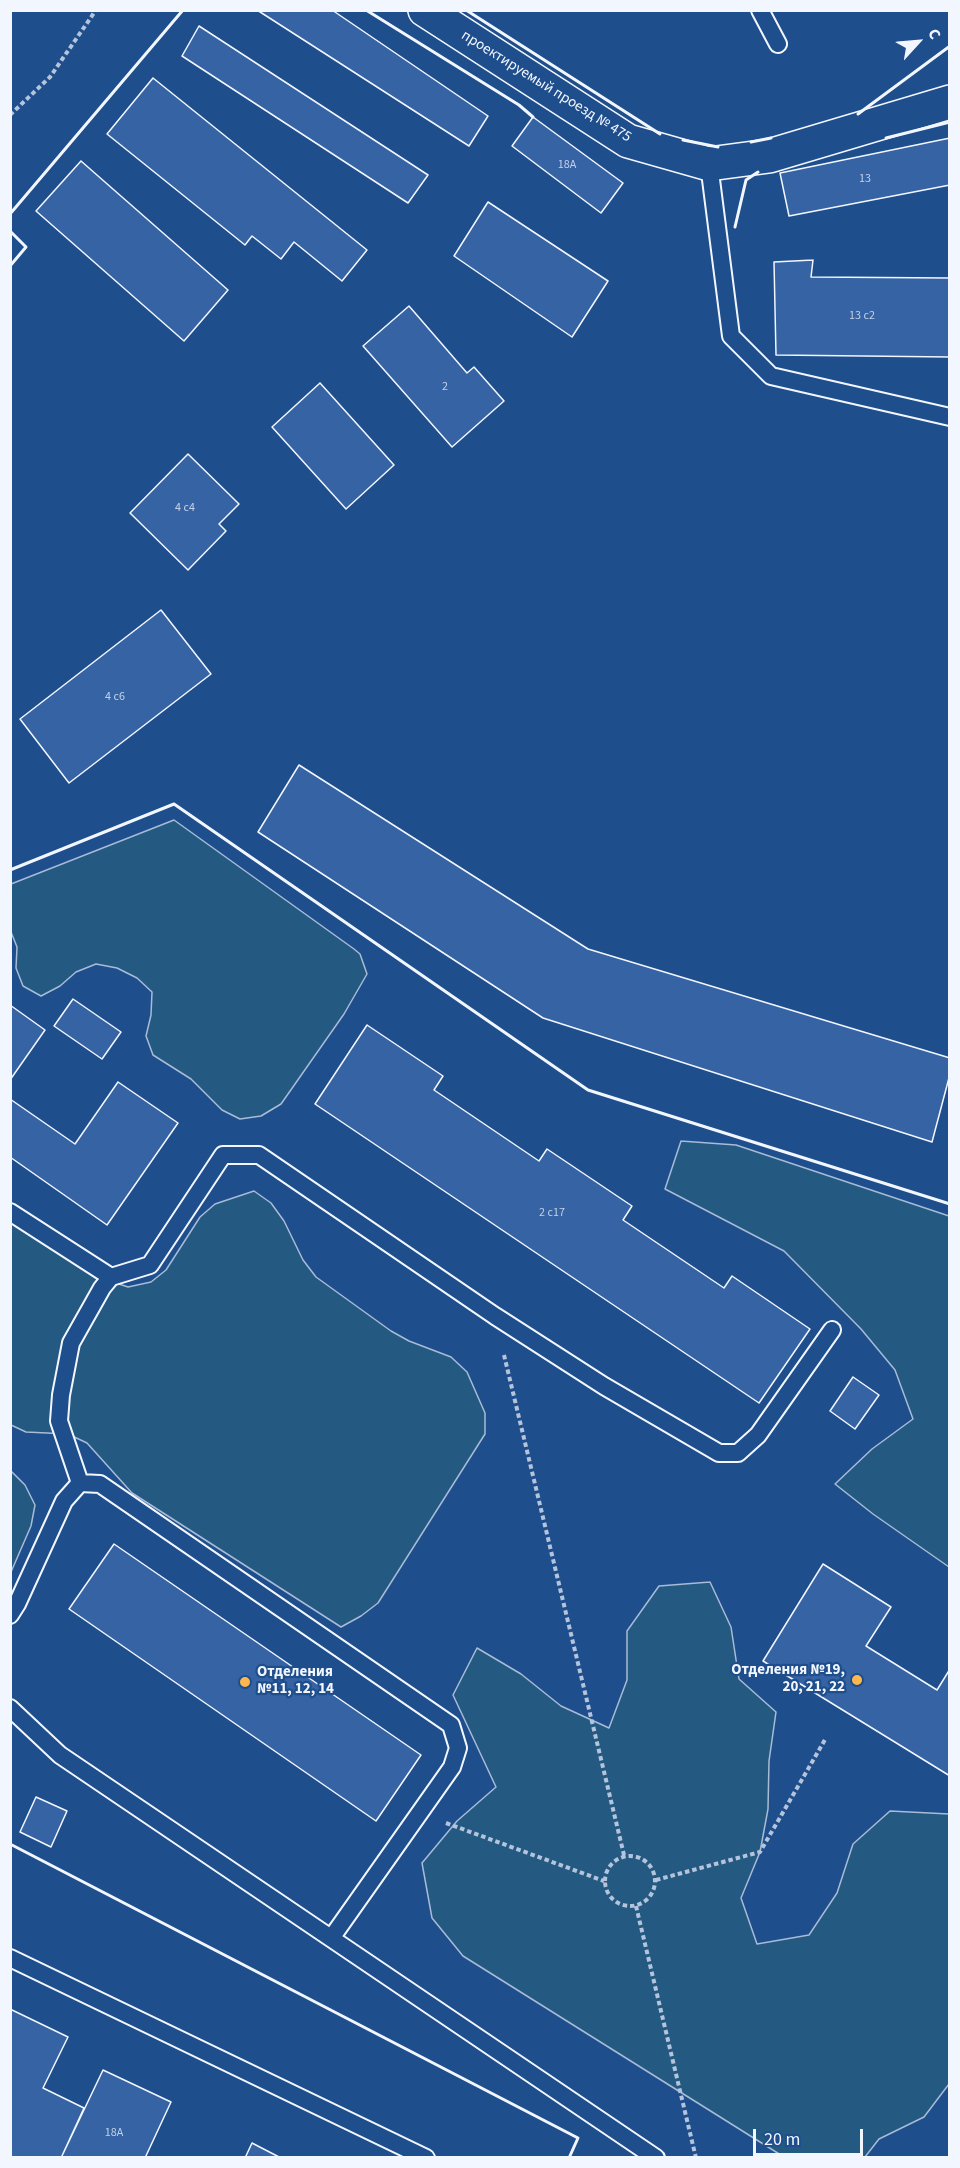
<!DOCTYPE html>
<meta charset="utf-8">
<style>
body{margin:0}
#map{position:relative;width:960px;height:2168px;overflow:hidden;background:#1f4e8c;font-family:"Source Sans 3",sans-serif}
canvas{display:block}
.frame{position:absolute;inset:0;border:12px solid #f2f6ff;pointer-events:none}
.north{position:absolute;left:888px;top:12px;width:60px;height:60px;-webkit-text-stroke:4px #1f4e8c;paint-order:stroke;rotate:64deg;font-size:16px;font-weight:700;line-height:24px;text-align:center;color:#f2f6ff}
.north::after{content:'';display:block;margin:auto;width:21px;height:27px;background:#f2f6ff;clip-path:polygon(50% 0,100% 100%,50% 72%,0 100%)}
.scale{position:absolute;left:753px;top:2129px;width:110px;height:27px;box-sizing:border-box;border:3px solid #f2f6ff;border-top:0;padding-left:8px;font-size:18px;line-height:21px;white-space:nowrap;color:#f2f6ff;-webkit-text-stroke:4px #1f4e8c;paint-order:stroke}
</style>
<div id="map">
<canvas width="960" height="2168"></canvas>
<div class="frame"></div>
<div class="north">С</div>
<div class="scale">20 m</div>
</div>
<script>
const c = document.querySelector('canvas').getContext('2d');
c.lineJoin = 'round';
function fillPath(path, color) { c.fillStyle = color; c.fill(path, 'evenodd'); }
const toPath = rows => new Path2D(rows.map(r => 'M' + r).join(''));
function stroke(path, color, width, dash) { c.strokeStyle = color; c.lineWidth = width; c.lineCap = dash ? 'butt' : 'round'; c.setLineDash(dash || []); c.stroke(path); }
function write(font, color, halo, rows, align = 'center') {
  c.font = font + ' "Source Sans 3",sans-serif'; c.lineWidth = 4.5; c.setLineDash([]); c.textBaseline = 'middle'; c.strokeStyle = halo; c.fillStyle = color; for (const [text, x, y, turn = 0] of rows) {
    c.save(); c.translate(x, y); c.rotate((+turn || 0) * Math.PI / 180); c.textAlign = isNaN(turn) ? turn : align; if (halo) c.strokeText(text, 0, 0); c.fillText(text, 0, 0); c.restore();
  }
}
const green = toPath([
 [174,820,354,949,360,954,367,974,344,1014,281,1104,261,1116,240,1119,222,1110,191,1079,153,1055,146,1036,151,1015,152,992,137,978,117,968,96,964,76,972,60,986,41,996,23,986,16,968,17,947,11,932,11,884,174,820],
 [681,1141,736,1145,949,1216,949,1567,873,1514,835,1484,872,1449,913,1419,895,1370,861,1329,784,1251,665,1189,681,1141],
 [254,1191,271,1203,284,1221,303,1260,316,1277,391,1331,409,1341,451,1357,467,1372,485,1413,485,1434,378,1603,361,1616,341,1627,132,1493,87,1443,68,1434,26,1432,11,1425,11,1220,104,1279,128,1287,151,1282,166,1270,200,1217,215,1204,254,1191],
 [11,1471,25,1485,35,1505,31,1526,11,1572,11,1471],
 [710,1582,731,1627,739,1679,776,1712,769,1761,768,1809,760,1852,741,1898,757,1944,809,1935,837,1893,853,1844,890,1811,949,1814,949,2084,924,2117,879,2139,865,2157,784,2157,463,1956,432,1918,422,1863,457,1821,496,1787,453,1695,477,1648,521,1674,561,1706,609,1728,627,1680,627,1631,659,1586,710,1582]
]);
const building = toPath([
 [257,10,332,10,488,116,469,146,257,10],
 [199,26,428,175,408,203,182,56,199,26],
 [153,78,367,250,342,281,294,242,281,259,252,236,245,245,107,134,153,78],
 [533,117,623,183,601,213,512,146,533,117],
 [950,138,950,185,789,216,780,173,950,138],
 [81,161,228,290,184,341,36,211,81,161],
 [488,202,608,281,572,337,454,256,488,202],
 [813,260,811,277,950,278,950,357,776,355,774,262,813,260],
 [409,306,467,373,474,367,504,401,452,447,363,346,409,306],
 [320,383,394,465,346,509,272,427,320,383],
 [188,454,239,504,219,524,226,531,188,570,130,513,188,454],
 [161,610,211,674,69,783,20,719,161,610],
 [299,765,588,949,950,1058,950,1074,932,1142,543,1018,258,832,299,765],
 [73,999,121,1032,102,1059,54,1026,73,999],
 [10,1005,45,1030,10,1080,10,1005],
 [367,1025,443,1076,434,1090,539,1161,547,1149,632,1206,623,1220,724,1288,732,1276,810,1329,759,1403,315,1104,367,1025],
 [118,1082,178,1123,107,1225,10,1157,10,1099,75,1144,118,1082],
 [853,1377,879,1395,855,1429,830,1411,853,1377],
 [114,1544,421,1755,376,1821,69,1609,114,1544],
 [823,1564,891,1607,866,1646,937,1690,950,1669,950,1776,763,1661,823,1564],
 [36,1797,67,1811,51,1847,20,1832,36,1797],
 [10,2009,68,2037,43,2088,84,2108,61,2158,10,2158,10,2009],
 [103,2070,171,2102,145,2158,61,2158,103,2070],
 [252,2143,281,2158,245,2158,252,2143]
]);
const path = toPath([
 [10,115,50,77,96,10],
 [504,1355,624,1855],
 [446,1823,604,1881],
 '605 1881a25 25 0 1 1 50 0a25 25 0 1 1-50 0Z',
 [656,1880,760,1852,826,1738],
 [636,1906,696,2158]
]);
const service = toPath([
 [760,10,778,44],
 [709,164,731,336,771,376,950,417],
 [10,1212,111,1277],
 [80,1483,59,1421,61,1395,71,1343,102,1288,111,1277,150,1265,223,1155,259,1155,495,1316,604,1386,719,1453,738,1453,758,1435,832,1330],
 [10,1615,17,1604,64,1501,80,1483,100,1484,451,1725,458,1748,452,1767,332,1937],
 [10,1708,60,1755,656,2158],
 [10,1958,426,2158]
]);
const minor = toPath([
 [425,10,628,141,709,164,769,156,950,102]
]);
const wall = toPath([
 [366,10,519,105,533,117],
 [466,10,660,134],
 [858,114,950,46],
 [886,138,950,122],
 [683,140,718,147],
 [751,142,771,138],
 [10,214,183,10],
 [735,227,746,180,758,172],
 [10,231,26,247,10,266],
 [10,870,174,804,588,1090,950,1204],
 [10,1844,578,2138,569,2158]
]);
const markers = [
 [857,1680,6,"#ffb74d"],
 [245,1682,6,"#ffb74d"]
];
const numberNames = [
 ["18А",567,165],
 ["13",865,179],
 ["13 с2",862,316],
 ["2",445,387],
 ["4 с4",185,508],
 ["4 с6",115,697],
 ["2 с17",552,1213],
 ["18А",114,2133]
];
const streetNames = [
 ["проектируемый проезд № 475",546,87,32]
];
const poiNames = [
 ["Отделения №19,",845,1671],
 ["20, 21, 22",845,1688],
 ["Отделения",257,1673,"left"],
 ["№11, 12, 14",257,1690,"left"]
];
fillPath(green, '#245a82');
stroke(green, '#a8bbd7', 1.5);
fillPath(building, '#3563a3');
stroke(building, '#f2f6ff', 1.5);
stroke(service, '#f2f6ff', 20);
stroke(minor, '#f2f6ff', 36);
stroke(path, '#b3c4dc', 4, [4.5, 3]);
stroke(service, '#1f4e8c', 16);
stroke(minor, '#1f4e8c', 33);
stroke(wall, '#f2f6ff', 3);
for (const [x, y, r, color] of markers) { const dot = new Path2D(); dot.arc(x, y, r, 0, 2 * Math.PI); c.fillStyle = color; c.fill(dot); stroke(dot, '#1f4e8c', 2); }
write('12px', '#c3d1e8', null, numberNames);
write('15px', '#f2f6ff', '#1f4e8c', streetNames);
write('bold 15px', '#f2f6ff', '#1f4e8c', poiNames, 'right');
</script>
